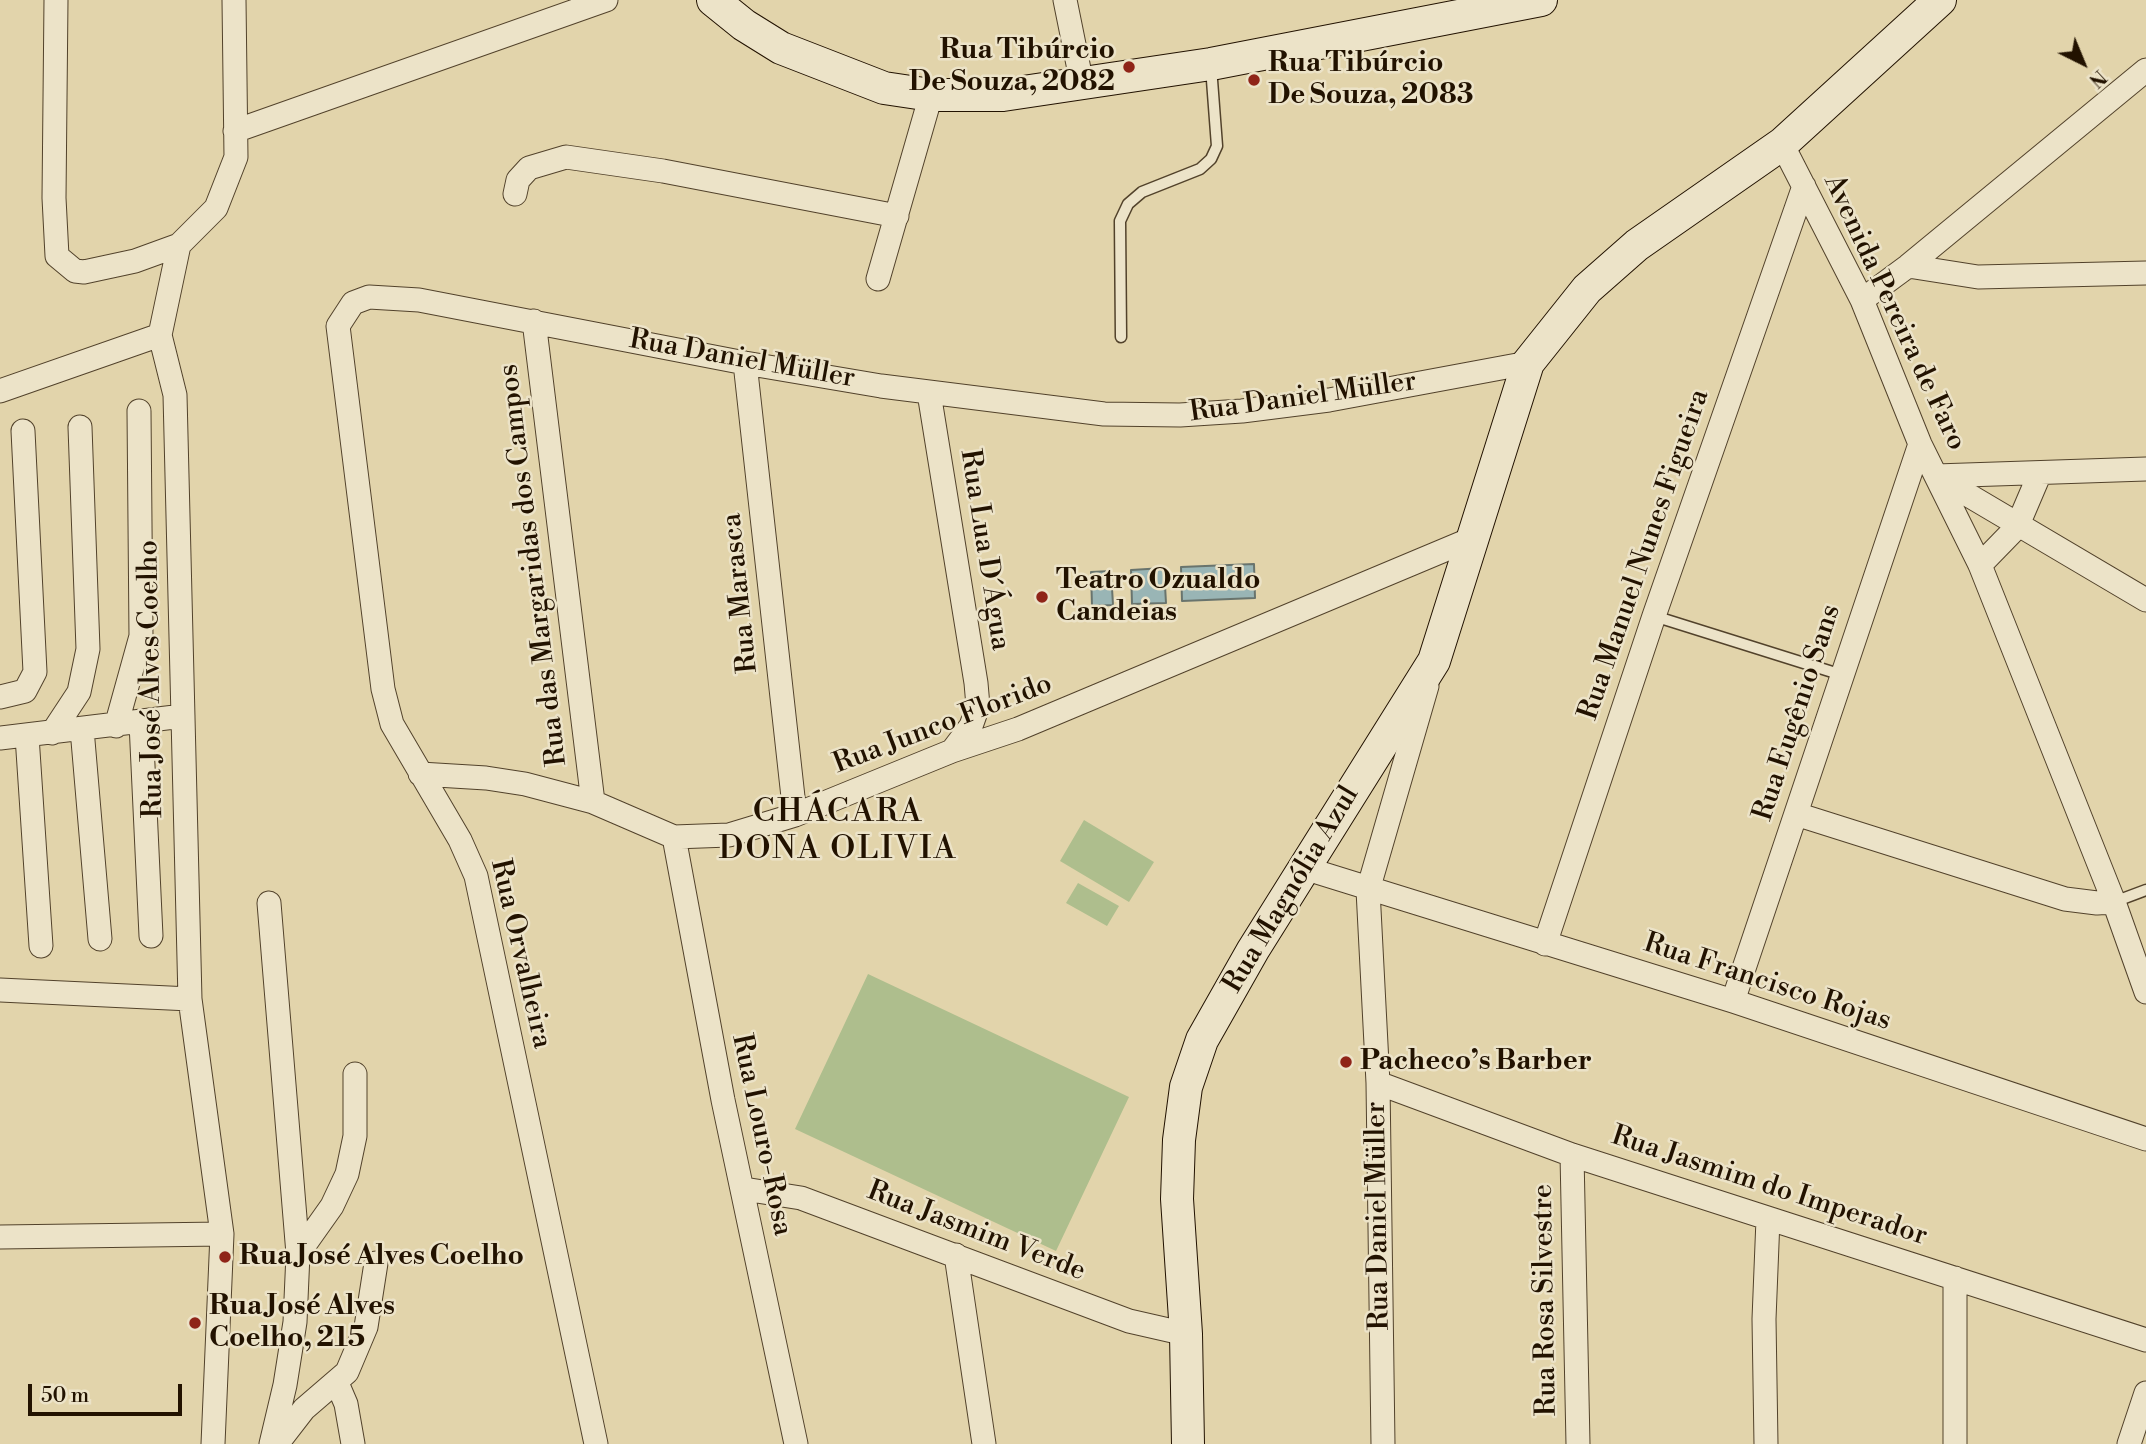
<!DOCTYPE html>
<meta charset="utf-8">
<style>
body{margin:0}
#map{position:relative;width:2146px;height:1444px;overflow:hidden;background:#e2d4ab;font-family:"Libre Bodoni",serif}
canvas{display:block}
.north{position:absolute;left:2048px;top:28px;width:70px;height:70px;-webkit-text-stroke:5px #ece3c8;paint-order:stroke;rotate:137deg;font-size:19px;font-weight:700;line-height:28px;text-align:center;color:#221200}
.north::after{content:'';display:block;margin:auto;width:24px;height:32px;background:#221200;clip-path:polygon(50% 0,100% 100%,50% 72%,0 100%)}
.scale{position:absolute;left:28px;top:1384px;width:154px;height:32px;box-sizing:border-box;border:4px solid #221200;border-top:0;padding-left:9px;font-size:21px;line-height:24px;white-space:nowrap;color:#221200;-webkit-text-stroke:5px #ece3c8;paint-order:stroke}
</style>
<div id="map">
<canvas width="2146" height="1444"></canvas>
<div class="north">N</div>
<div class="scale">50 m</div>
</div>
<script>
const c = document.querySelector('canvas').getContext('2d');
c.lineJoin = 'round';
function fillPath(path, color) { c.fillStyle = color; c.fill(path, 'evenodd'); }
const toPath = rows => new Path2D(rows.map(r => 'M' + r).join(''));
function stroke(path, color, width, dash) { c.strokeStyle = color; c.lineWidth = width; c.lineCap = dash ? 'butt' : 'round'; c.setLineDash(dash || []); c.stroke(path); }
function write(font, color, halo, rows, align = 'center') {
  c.font = font + ' "Libre Bodoni",serif'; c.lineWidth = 5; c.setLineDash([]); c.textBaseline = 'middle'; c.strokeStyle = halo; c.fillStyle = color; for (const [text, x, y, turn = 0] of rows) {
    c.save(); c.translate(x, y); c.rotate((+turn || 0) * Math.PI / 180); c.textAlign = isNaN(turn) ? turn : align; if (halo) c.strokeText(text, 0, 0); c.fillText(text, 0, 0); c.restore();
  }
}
const green = toPath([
 [1084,820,1154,862,1129,902,1060,861],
 [1078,883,1119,906,1107,926,1066,903],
 [868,974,1129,1097,1056,1251,795,1129]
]);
const water = toPath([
 [1254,564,1255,598,1182,601,1181,567,1254,564],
 [1164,568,1166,603,1132,604,1131,570,1164,568],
 [1111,571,1113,605,1092,606,1091,572,1111,571]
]);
const lane = toPath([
 [1121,337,1120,221,1128,204,1142,192,1200,169,1211,159,1217,146,1211,67],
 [1654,616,1842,675],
 [2114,902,2146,890]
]);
const street = toPath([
 [56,0,54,198,57,256,75,271,84,272,135,261,179,245,216,208,236,157,234,0],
 [1065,0,1082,84],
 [235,131,606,0],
 [1782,144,1862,300,1920,444,1980,565,2114,902,2146,992],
 [515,194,518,180,529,168,566,157,663,171,897,216],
 [1908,266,1978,277,2146,273],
 [878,279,931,95],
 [1862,300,1908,266,2146,70],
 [534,321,593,802],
 [160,335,179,245],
 [745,363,795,815],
 [0,391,160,335,175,395,190,999,222,1234,213,1444],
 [929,393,976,683,978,706,971,726,952,751],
 [1936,476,2146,600],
 [1936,476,2146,469],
 [1980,565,2017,527,2040,473],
 [0,697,25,691,35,672,23,431],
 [141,723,151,936],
 [116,726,141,636,139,411],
 [82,729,100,939],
 [52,733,79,692,88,649,80,427],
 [27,736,41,946],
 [0,738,183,716],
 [420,774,486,778,525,784,593,802,674,837,729,835,795,815,952,751,1018,729,1471,539],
 [1796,814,2065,899,2097,903,2114,902],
 [674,837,723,1100,796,1444],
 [1304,868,1733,1001,2146,1139],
 [269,903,298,1254,295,1322,285,1385,271,1444],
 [1545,944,1654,616,1804,186],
 [0,990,190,999],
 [1733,1001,1920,444],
 [1378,1083,1572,1155,2146,1340],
 [1572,1155,1578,1444],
 [744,1189,801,1198,1129,1321,1186,1334],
 [0,1237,222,1234],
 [298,1254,332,1206,347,1174,355,1136,355,1074],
 [956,1255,984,1444],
 [1955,1278,1955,1444],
 [337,1383,346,1404,353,1444],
 [277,1444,304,1409,347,1372,366,1327,376,1263],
 [596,1444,476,876,460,840,392,724,383,689,338,326,353,303,369,297,419,300,745,363,881,386,1104,414,1180,415,1242,411,1329,400,1528,363],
 [1383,1444,1378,1083,1368,890,1427,686],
 [1766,1444,1764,1319,1768,1219],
 [2129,1444,2146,1393]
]);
const secondary = toPath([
 [713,0,744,25,781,48,884,88,931,95,1003,95,1211,64,1541,0],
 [1188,1444,1186,1334,1177,1199,1179,1140,1186,1087,1202,1040,1253,950,1434,661,1528,363,1587,289,1637,245,1782,144,1940,0]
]);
const markers = [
 [1129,67,7,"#8f2418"],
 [1254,80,7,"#8f2418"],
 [1042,597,7,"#8f2418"],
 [1346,1062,7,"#8f2418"],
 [225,1257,7,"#8f2418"],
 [195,1323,7,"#8f2418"]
];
const poiNames = [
 ["Rua Tibúrcio",1115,51,"right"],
 ["De Souza, 2082",1115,83,"right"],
 ["Rua Tibúrcio",1268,64],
 ["De Souza, 2083",1268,96],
 ["Teatro Ozualdo",1056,581],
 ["Candeias",1056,613],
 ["Pacheco’s Barber",1360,1062],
 ["Rua José Alves Coelho",239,1257],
 ["Rua José Alves",209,1307],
 ["Coelho, 215",209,1339]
];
const streetNames = [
 ["Avenida Pereira de Faro",1894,313,65],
 ["Rua Daniel Müller",742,360,10],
 ["Rua Daniel Müller",1303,398,-8],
 ["Rua Lua D´Água",984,550,81],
 ["Rua Manuel Nunes Figueira",1645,555,-71],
 ["Rua das Margaridas dos Campos",534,565,-97],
 ["Rua Marasca",741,593,-96],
 ["Rua José Alves Coelho",152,679,-91],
 ["Rua Eugênio Sans",1798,713,-72],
 ["Rua Junco Florido",943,725,-21],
 ["Rua Magnólia Azul",1292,890,-59],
 ["Rua Orvalheira",520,954,77],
 ["Rua Francisco Rojas",1767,983,18],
 ["Rua Louro-Rosa",761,1135,78],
 ["Rua Jasmim do Imperador",1769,1187,18],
 ["Rua Daniel Müller",1379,1216,-91],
 ["Rua Jasmim Verde",976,1232,21],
 ["Rua Rosa Silvestre",1546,1300,-91]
];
const quarterNames = [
 ["CHÁCARA",838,813],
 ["DONA OLIVIA",838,850]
];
fillPath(green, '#aebe8d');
fillPath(water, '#99b5b5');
stroke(water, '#69746d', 2);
stroke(lane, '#52422b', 13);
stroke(street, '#52422b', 25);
stroke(secondary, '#221200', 34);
stroke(lane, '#ece3c8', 10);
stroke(street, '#ece3c8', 23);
stroke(secondary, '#ece3c8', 32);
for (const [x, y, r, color] of markers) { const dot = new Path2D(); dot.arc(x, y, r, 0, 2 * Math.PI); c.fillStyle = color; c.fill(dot); stroke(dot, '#ece3c8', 2.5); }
write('bold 28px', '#221200', '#ece3c8', poiNames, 'left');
write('28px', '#221200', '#ece3c8', streetNames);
c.letterSpacing = '2px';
write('32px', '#221200', '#ece3c8', quarterNames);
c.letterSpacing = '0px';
</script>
